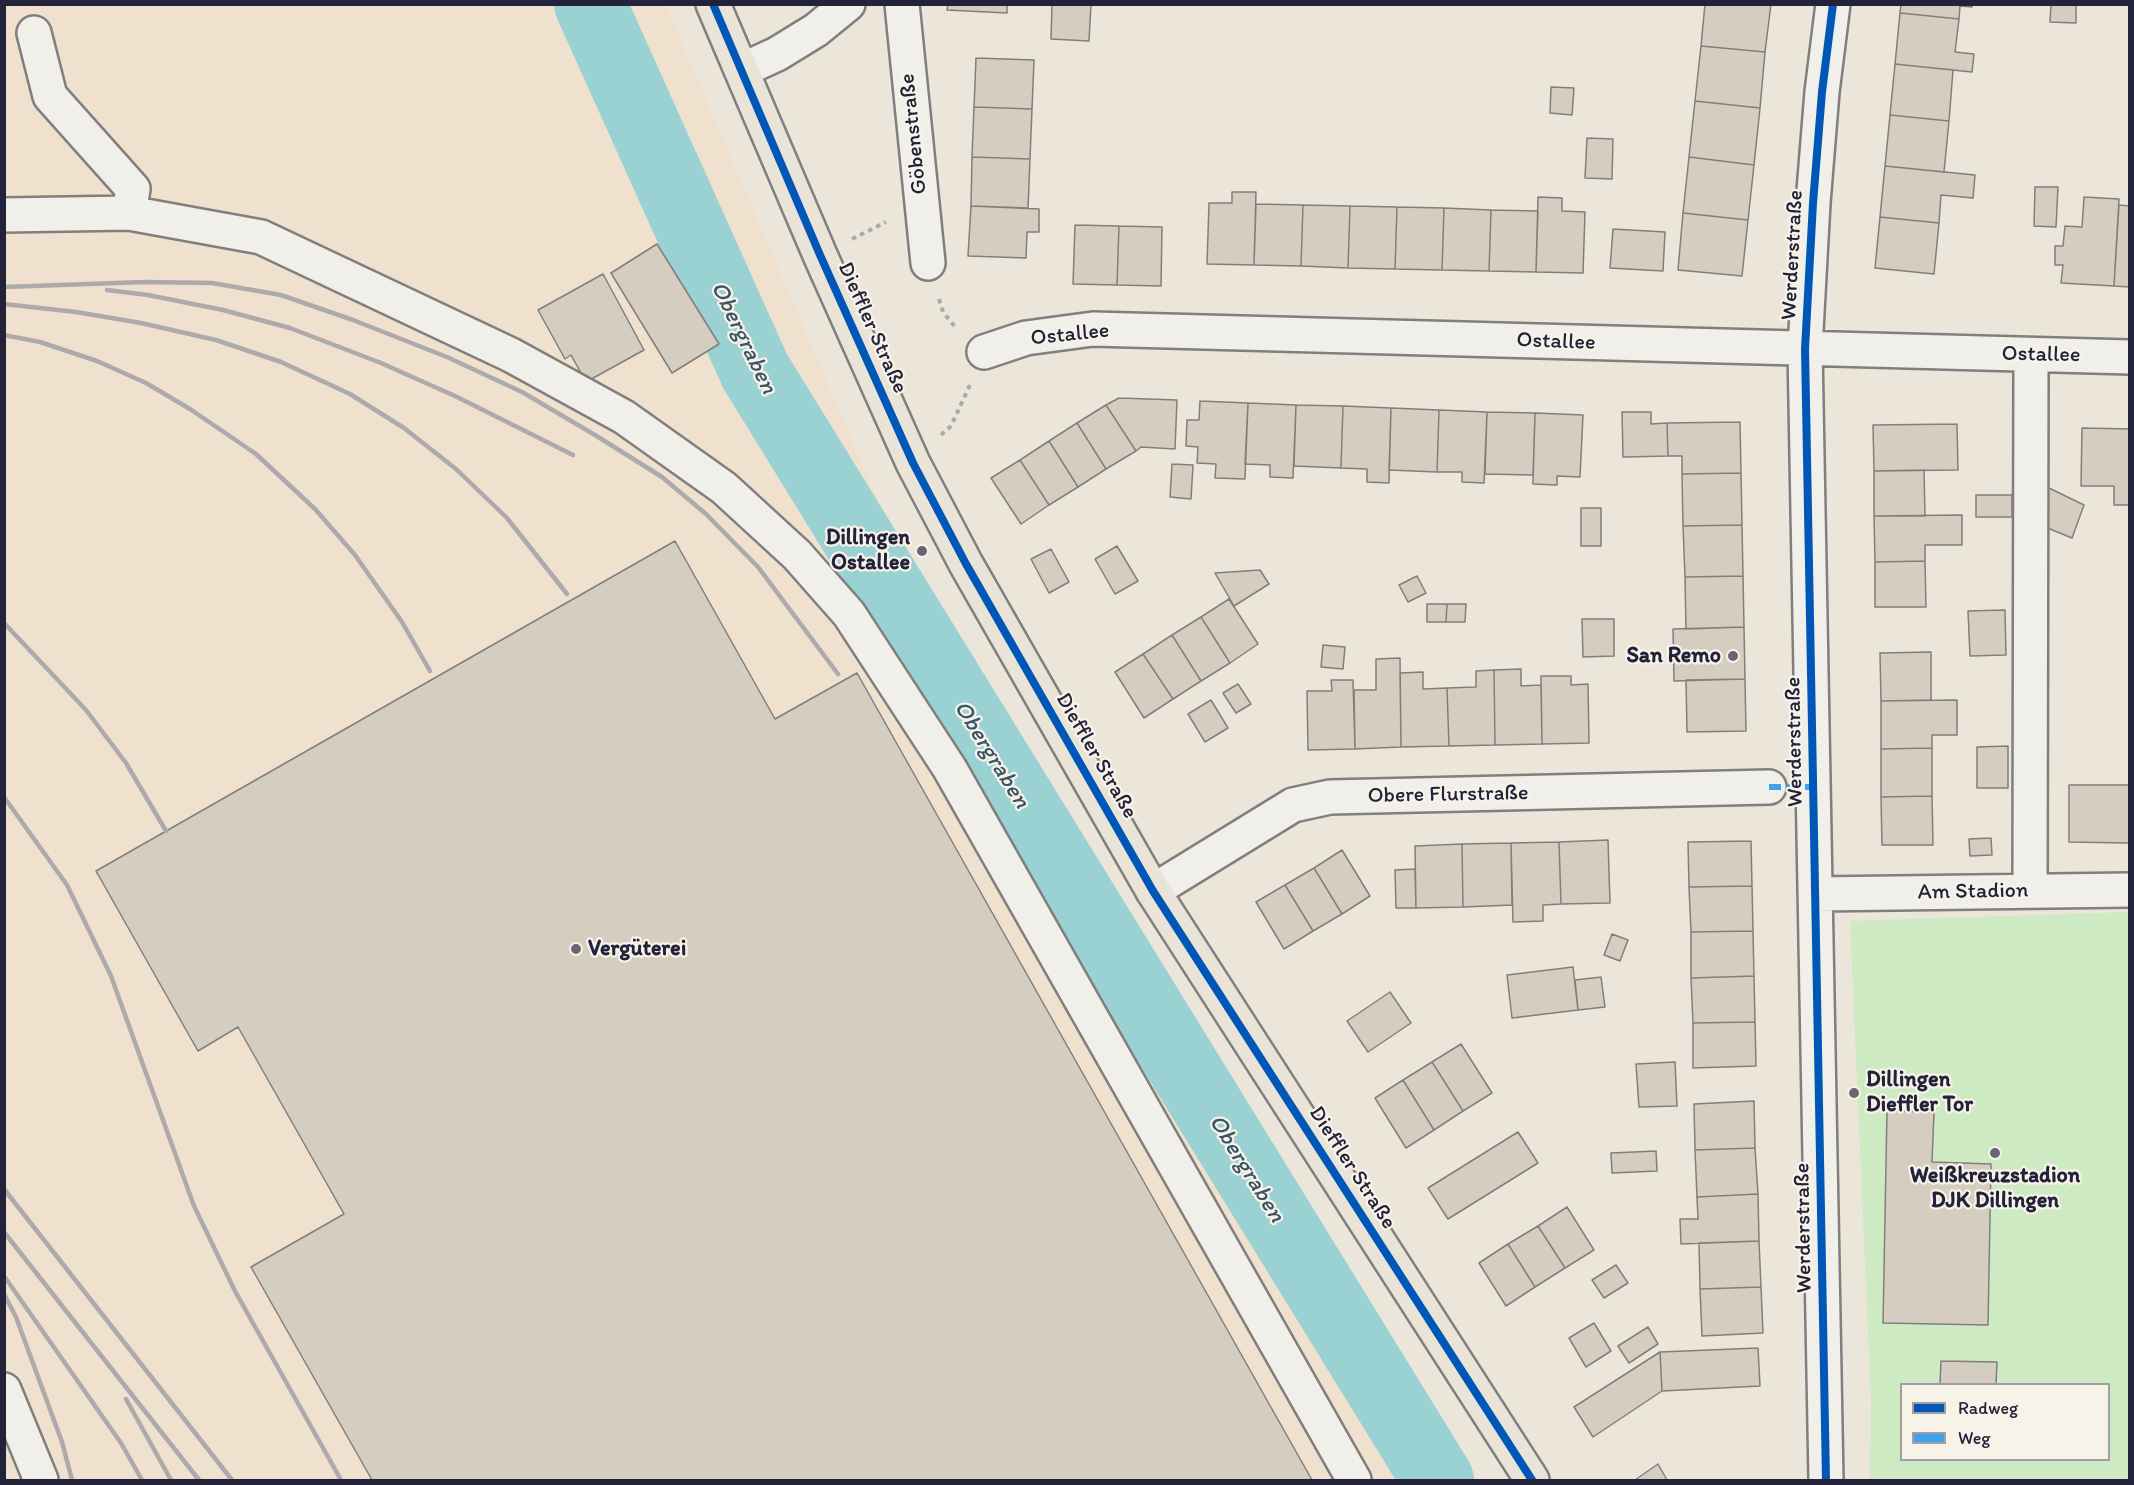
<!DOCTYPE html>
<meta charset="utf-8">
<style>
body{margin:0}
#map{position:relative;width:2134px;height:1485px;overflow:hidden;background:#ece5da;font-family:Itim,sans-serif}
canvas{display:block}
.frame{position:absolute;inset:0;border:6px solid #22223b;pointer-events:none}
.legend{position:absolute;left:1900px;top:1383px;width:210px;height:78px;box-sizing:border-box;background:#f7f3e8;border:2px solid #a29fa3;margin:0;padding:8px 10px;list-style:none;font-size:18px;color:#22223b}
.legend li{display:flex;align-items:center;gap:12px;height:30px}
.legend b{width:30px;border:2px solid #a29fa3}
</style>
<div id="map">
<canvas width="2134" height="1485"></canvas>
<div class="frame"></div>
<ul class="legend">
<li><b style="height:8px;background:#0057b8"></b>Radweg</li>
<li><b style="height:8px;background:#3ea2ec"></b>Weg</li>
</ul>
</div>
<script>
const c = document.querySelector('canvas').getContext('2d');
c.lineJoin = 'round';
function fillPath(path, color) { c.fillStyle = color; c.fill(path, 'evenodd'); }
const toPath = rows => new Path2D(rows.map(r => 'M' + r).join(''));
function stroke(path, color, width, dash) { c.strokeStyle = color; c.lineWidth = width; c.lineCap = dash ? 'butt' : 'round'; c.setLineDash(dash || []); c.stroke(path); }
function write(font, color, halo, rows, align = 'center') {
  c.font = font + ' Itim,sans-serif'; c.lineWidth = 4.5; c.setLineDash([]); c.textBaseline = 'middle'; c.strokeStyle = halo; c.fillStyle = color; for (const [text, x, y, turn = 0] of rows) {
    c.save(); c.translate(x, y); c.rotate((+turn || 0) * Math.PI / 180); c.textAlign = isNaN(turn) ? turn : align; if (halo) c.strokeText(text, 0, 0); c.fillText(text, 0, 0); c.restore();
  }
}
const built = toPath([
 [5,5,666,5,889,527,1150,958,1479,1480,5,1480]
]);
const green = toPath([
 [2129,912,2129,1480,1870,1480,1871,1400,1850,921],
 [1902,1384,2108,1384,2108,1460,1902,1460]
]);
const river = toPath([
 [590,4,755,371,1438,1480]
]);
const building = toPath([
 [948,4,1007,4,1007,13,947,10,948,4],
 [1052,4,1091,4,1089,41,1051,39,1052,4],
 [1705,4,1771,4,1765,52,1701,46,1705,4],
 [1901,4,1972,4,1972,7,1960,6,1959,19,1900,13,1901,4],
 [2051,4,2076,4,2076,23,2050,22,2051,4],
 [1900,13,1959,19,1955,52,1974,54,1972,72,1895,64,1900,13],
 [1701,46,1765,52,1760,108,1695,101,1701,46],
 [976,58,1034,60,1032,109,974,107,976,58],
 [1895,64,1953,70,1949,121,1890,115,1895,64],
 [1551,87,1574,88,1572,115,1550,113,1551,87],
 [1695,101,1760,108,1754,165,1689,157,1695,101],
 [974,107,1032,109,1030,159,972,157,974,107],
 [1890,115,1949,121,1944,172,1885,166,1890,115],
 [1587,138,1613,139,1612,179,1585,178,1587,138],
 [972,157,1030,159,1028,208,971,206,972,157],
 [1689,157,1754,165,1748,220,1683,213,1689,157],
 [1885,166,1975,175,1973,198,1941,195,1939,223,1880,217,1885,166],
 [2035,187,2058,187,2056,227,2034,226,2035,187],
 [1232,192,1256,192,1254,265,1207,264,1209,203,1232,203,1232,192],
 [1538,197,1562,198,1562,211,1585,212,1583,273,1536,272,1538,197],
 [2084,197,2119,199,2114,286,2061,283,2063,265,2055,265,2055,246,2063,246,2065,226,2082,227,2084,197],
 [1256,204,1303,205,1301,266,1254,265,1256,204],
 [1303,205,1350,206,1348,268,1301,266,1303,205],
 [2119,205,2130,206,2130,287,2114,286,2119,205],
 [971,206,1039,209,1039,232,1027,232,1026,258,968,256,971,206],
 [1350,206,1397,207,1395,269,1348,268,1350,206],
 [1397,207,1444,208,1442,270,1395,269,1397,207],
 [1444,208,1491,210,1489,271,1442,270,1444,208],
 [1491,210,1538,211,1536,272,1489,271,1491,210],
 [1683,213,1748,220,1742,276,1678,270,1683,213],
 [1880,217,1939,223,1934,274,1875,268,1880,217],
 [1075,225,1119,226,1117,285,1073,284,1075,225],
 [1119,226,1162,227,1161,286,1117,285,1119,226],
 [1613,229,1665,232,1663,271,1610,268,1613,229],
 [657,244,719,344,672,373,611,273,657,244],
 [603,274,644,350,586,382,571,355,565,359,538,310,603,274],
 [1119,398,1177,400,1175,449,1141,447,1136,451,1106,405,1119,398],
 [1200,401,1248,403,1245,479,1215,478,1216,464,1197,463,1198,447,1186,446,1187,420,1199,420,1200,401],
 [1248,403,1296,405,1293,478,1270,477,1270,465,1245,464,1248,403],
 [1106,405,1136,451,1106,469,1077,423,1106,405],
 [1296,405,1343,406,1341,468,1294,466,1296,405],
 [1343,406,1391,408,1389,483,1367,482,1367,469,1341,468,1343,406],
 [1391,408,1439,410,1437,472,1389,470,1391,408],
 [1439,410,1487,412,1484,483,1462,482,1462,472,1437,472,1439,410],
 [1487,412,1535,413,1533,475,1485,474,1487,412],
 [1622,412,1651,412,1651,424,1667,423,1668,456,1623,457,1622,412],
 [1535,413,1583,415,1580,477,1557,476,1557,485,1533,484,1535,413],
 [1740,422,1741,473,1682,474,1682,456,1668,456,1667,423,1740,422],
 [1077,423,1106,469,1078,487,1049,441,1077,423],
 [1957,424,1958,470,1874,471,1873,425,1957,424],
 [2082,428,2130,429,2130,505,2114,505,2114,486,2081,486,2082,428],
 [1049,441,1078,487,1049,505,1020,460,1049,441],
 [1020,460,1049,505,1021,524,991,478,1020,460],
 [1172,464,1193,465,1191,499,1170,497,1172,464],
 [1924,470,1925,516,1874,516,1874,471,1924,470],
 [1741,473,1742,525,1683,526,1682,474,1741,473],
 [2047,487,2084,505,2072,538,2045,527,2047,487],
 [1976,495,2012,495,2012,517,1976,517,1976,495],
 [1581,508,1601,508,1601,546,1581,546,1581,508],
 [1962,515,1962,545,1925,545,1925,561,1875,562,1874,516,1962,515],
 [1742,525,1743,576,1685,577,1683,526,1742,525],
 [675,541,775,719,857,673,1312,1480,372,1480,251,1267,344,1214,238,1027,198,1051,96,871,675,541],
 [1117,546,1138,581,1115,594,1095,559,1117,546],
 [1051,549,1069,582,1049,593,1031,559,1051,549],
 [1925,561,1926,607,1875,607,1875,562,1925,561],
 [1260,570,1269,584,1234,606,1215,573,1260,570],
 [1417,576,1426,593,1408,602,1399,585,1417,576],
 [1743,576,1744,627,1686,629,1685,577,1743,576],
 [1229,599,1258,644,1230,663,1201,617,1229,599],
 [1427,604,1447,604,1446,622,1427,622,1427,604],
 [1447,604,1466,604,1465,622,1446,622,1447,604],
 [2005,610,2006,655,1970,656,1968,611,2005,610],
 [1201,617,1230,663,1201,681,1172,635,1201,617],
 [1582,619,1614,619,1614,656,1583,657,1582,619],
 [1744,627,1745,679,1674,681,1673,629,1744,627],
 [1172,635,1201,681,1173,699,1143,654,1172,635],
 [1323,645,1345,647,1343,669,1321,667,1323,645],
 [1931,652,1931,700,1881,701,1880,653,1931,652],
 [1143,654,1173,699,1144,718,1115,672,1143,654],
 [1400,658,1401,747,1355,749,1354,690,1376,690,1376,659,1400,658],
 [1521,669,1521,686,1541,685,1542,744,1495,745,1494,670,1521,669],
 [1494,670,1495,745,1449,746,1447,688,1476,687,1476,671,1494,670],
 [1423,672,1423,689,1447,688,1449,746,1401,747,1400,673,1423,672],
 [1541,676,1571,676,1571,685,1588,684,1589,743,1542,744,1541,676],
 [1745,679,1746,731,1687,732,1686,680,1745,679],
 [1331,680,1353,680,1355,749,1308,750,1307,691,1332,691,1331,680],
 [1238,684,1251,704,1236,713,1223,693,1238,684],
 [1211,700,1228,728,1205,742,1188,714,1211,700],
 [1957,700,1957,735,1932,735,1932,748,1881,749,1881,701,1957,700],
 [2008,746,2008,788,1977,788,1977,747,2008,746],
 [1932,748,1932,796,1881,797,1881,749,1932,748],
 [2069,785,2130,785,2130,843,2069,842,2069,785],
 [1932,796,1933,845,1882,845,1881,797,1932,796],
 [1991,838,1992,855,1970,856,1969,839,1991,838],
 [1608,840,1610,903,1561,904,1559,842,1608,840],
 [1751,841,1752,886,1689,887,1688,842,1751,841],
 [1559,842,1561,904,1543,905,1543,921,1513,922,1511,843,1559,842],
 [1511,843,1512,905,1463,907,1462,844,1511,843],
 [1462,844,1463,907,1416,908,1415,846,1462,844],
 [1342,850,1370,896,1342,914,1314,868,1342,850],
 [1314,868,1342,914,1313,931,1285,885,1314,868],
 [1415,869,1416,908,1396,908,1395,870,1415,869],
 [1285,885,1313,931,1284,949,1256,902,1285,885],
 [1752,886,1753,931,1691,932,1689,887,1752,886],
 [1753,931,1754,976,1691,978,1691,932,1753,931],
 [1612,934,1628,940,1620,961,1604,955,1612,934],
 [1573,967,1578,1010,1512,1018,1507,975,1573,967],
 [1754,976,1755,1022,1693,1023,1691,978,1754,976],
 [1601,977,1605,1007,1578,1010,1575,980,1601,977],
 [1390,992,1411,1023,1368,1052,1347,1021,1390,992],
 [1755,1022,1756,1066,1693,1068,1693,1023,1755,1022],
 [1461,1044,1492,1093,1463,1111,1432,1062,1461,1044],
 [1432,1062,1463,1111,1434,1130,1403,1080,1432,1062],
 [1675,1062,1677,1106,1639,1107,1636,1064,1675,1062],
 [1403,1080,1434,1130,1406,1148,1375,1098,1403,1080],
 [1754,1101,1755,1148,1695,1150,1694,1104,1754,1101],
 [1887,1111,1934,1112,1932,1162,1991,1164,1988,1325,1883,1323,1887,1111],
 [1518,1132,1538,1163,1448,1219,1428,1188,1518,1132],
 [1755,1148,1758,1194,1697,1197,1695,1150,1755,1148],
 [1656,1151,1657,1171,1612,1173,1611,1153,1656,1151],
 [1758,1194,1759,1241,1681,1244,1680,1219,1698,1219,1697,1197,1758,1194],
 [1567,1207,1594,1250,1565,1268,1538,1226,1567,1207],
 [1538,1226,1565,1268,1535,1287,1508,1244,1538,1226],
 [1759,1241,1761,1287,1700,1289,1699,1243,1759,1241],
 [1508,1244,1535,1287,1506,1306,1479,1263,1508,1244],
 [1616,1265,1628,1283,1604,1298,1592,1280,1616,1265],
 [1761,1287,1763,1333,1702,1336,1700,1289,1761,1287],
 [1594,1323,1611,1351,1586,1367,1569,1338,1594,1323],
 [1648,1327,1658,1344,1629,1363,1618,1346,1648,1327],
 [1758,1348,1760,1386,1662,1391,1660,1352,1758,1348],
 [1660,1352,1662,1391,1593,1437,1574,1407,1660,1352],
 [1941,1361,1997,1362,1996,1384,1940,1384,1941,1361],
 [1658,1464,1667,1480,1635,1480,1658,1464]
]);
const path = toPath([
 [852,239,886,222],
 [939,299,943,312,956,328],
 [941,435,951,426,970,385]
]);
const minor = toPath([
 [902,4,928,263],
 [34,33,50,96,133,189,129,213],
 [742,70,777,54,816,30,848,4],
 [4,215,129,213,261,237,511,355,624,417,724,488,797,555,849,614,950,769,1354,1480],
 [984,352,1026,338,1093,329,2130,357],
 [1153,891,1293,805,1330,797,1769,787],
 [2030,891,2031,355],
 [1817,894,2130,890],
 [4,1390,41,1480],
 [1826,1480,1805,349,1813,203,1822,92,1833,4]
]);
const major = toPath([
 [713,4,820,255,913,463,966,564,1153,891,1532,1480]
]);
const rail = toPath([
 [4,287,145,282,212,283,281,295,353,320,447,357,522,392,595,435,662,477,706,514,758,567,838,674],
 [107,290,148,295,223,310,290,328,381,363,455,396,573,455],
 [4,304,76,312,141,323,216,340,281,362,350,394,404,428,456,469,507,518,567,594],
 [4,335,40,342,97,361,146,383,190,409,256,454,315,509,355,555,402,622,430,671],
 [4,623,86,710,126,763,166,831],
 [4,797,67,885,111,976,194,1206,235,1291,341,1480],
 [4,1189,232,1480],
 [4,1232,199,1480],
 [4,1276,121,1443,142,1480],
 [4,1294,16,1317,62,1442,72,1480],
 [126,1399,171,1480]
]);
const quiet = toPath([
 [1769,787,1814,787]
]);
const cycleway = toPath([
 [713,4,820,255,913,463,966,564,1153,891,1532,1480],
 [1826,1480,1805,349,1813,203,1822,92,1833,4]
]);
const markers = [
 [922,551,6,"#696673"],
 [1733,656,6,"#696673"],
 [576,949,6,"#696673"],
 [1854,1093,6,"#696673"],
 [1995,1153,6,"#696673"]
];
const streetNames = [
 ["Göbenstraße",914,134,-96],
 ["Werderstraße",1793,255,-87],
 ["Dieffler Straße",872,328,66],
 ["Ostallee",1070,335,-6],
 ["Ostallee",1556,342,2],
 ["Ostallee",2041,355,1],
 ["Werderstraße",1795,742,-91],
 ["Dieffler Straße",1096,756,60],
 ["Obere Flurstraße",1448,795,-1],
 ["Am Stadion",1973,892,-1],
 ["Dieffler Straße",1352,1168,57],
 ["Werderstraße",1804,1228,-91]
];
const poiNames = [
 ["Dillingen",910,538],
 ["Ostallee",910,563],
 ["San Remo",1721,656],
 ["Vergüterei",588,949,"left"],
 ["Dillingen",1866,1080,"left"],
 ["Dieffler Tor",1866,1105,"left"],
 ["Weißkreuzstadion",1995,1176,"center"],
 ["DJK Dillingen",1995,1201,"center"]
];
const waterNames = [
 ["Obergraben",743,338,64],
 ["Obergraben",991,755,58],
 ["Obergraben",1246,1169,58]
];
fillPath(built, '#efe1cd');
fillPath(green, '#ceeac3');
stroke(river, '#9ad1d2', 72);
fillPath(building, '#d6cdc1');
stroke(building, '#817e7e', 1.5);
stroke(minor, '#817e7e', 38);
stroke(major, '#817e7e', 38);
stroke(path, '#acaaaa', 4, [4.5, 4.5]);
stroke(minor, '#f1efea', 33);
stroke(major, '#e9e4d7', 33);
stroke(rail, '#acaaaa', 4.5);
stroke(quiet, '#3ea2ec', 6, [12, 6]);
stroke(cycleway, '#0057b8', 8);
for (const [x, y, r, color] of markers) { const dot = new Path2D(); dot.arc(x, y, r, 0, 2 * Math.PI); c.fillStyle = color; c.fill(dot); stroke(dot, '#f7f3e8', 2); }
write('22px', '#22223b', '#f7f3e8', streetNames);
write('bold 22px', '#22223b', '#f7f3e8', poiNames, 'right');
write('italic 24px', '#3c5467', '#f7f3e8', waterNames);
</script>
